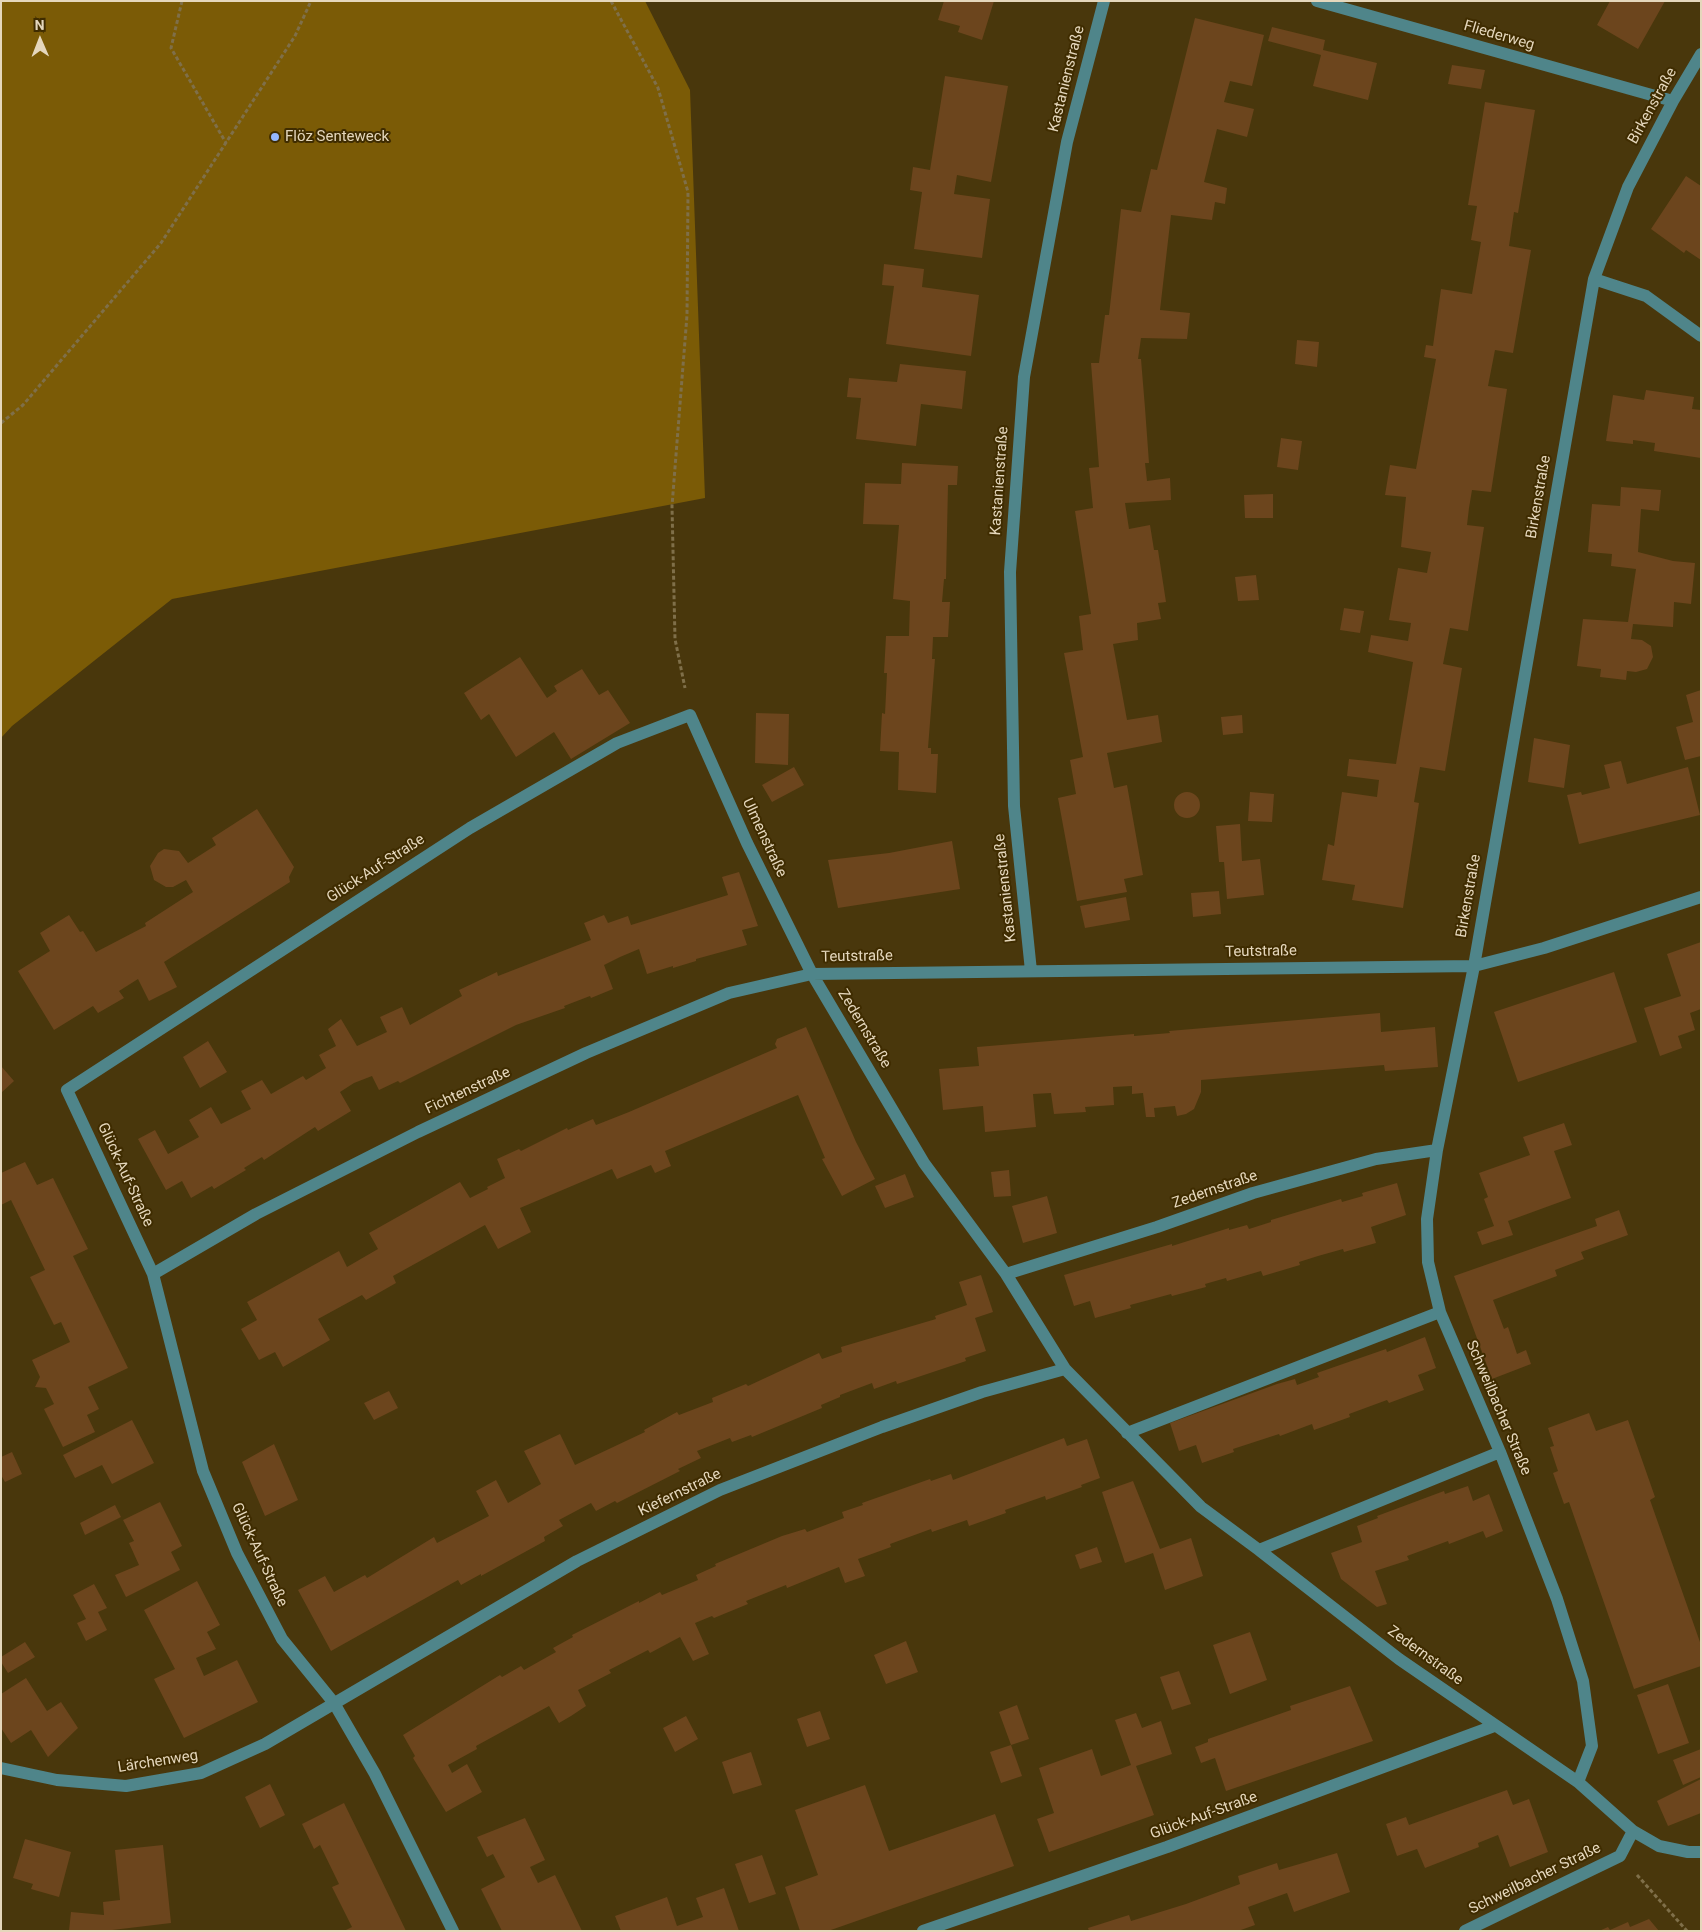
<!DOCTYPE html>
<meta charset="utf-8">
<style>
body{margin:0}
#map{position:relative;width:1702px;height:1932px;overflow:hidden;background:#49370c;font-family:Roboto,sans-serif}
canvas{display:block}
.frame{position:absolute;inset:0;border:2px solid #e5d7bc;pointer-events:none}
.north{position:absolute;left:15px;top:15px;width:50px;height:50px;-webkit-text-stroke:4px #3f2c00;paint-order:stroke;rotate:359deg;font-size:14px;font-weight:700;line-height:20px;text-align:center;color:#e5d7bc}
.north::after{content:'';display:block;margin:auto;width:18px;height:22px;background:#e5d7bc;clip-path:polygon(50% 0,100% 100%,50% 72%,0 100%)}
</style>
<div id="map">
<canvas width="1702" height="1932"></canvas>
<div class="frame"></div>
<div class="north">N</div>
</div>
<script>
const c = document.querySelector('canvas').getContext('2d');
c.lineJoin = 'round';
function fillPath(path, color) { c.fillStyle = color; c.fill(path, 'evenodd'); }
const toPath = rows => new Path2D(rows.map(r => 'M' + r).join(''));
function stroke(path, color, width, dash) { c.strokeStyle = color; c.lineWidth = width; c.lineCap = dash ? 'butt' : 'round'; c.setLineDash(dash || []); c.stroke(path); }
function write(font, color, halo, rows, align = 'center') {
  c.font = font + ' Roboto,sans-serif'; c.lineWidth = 4; c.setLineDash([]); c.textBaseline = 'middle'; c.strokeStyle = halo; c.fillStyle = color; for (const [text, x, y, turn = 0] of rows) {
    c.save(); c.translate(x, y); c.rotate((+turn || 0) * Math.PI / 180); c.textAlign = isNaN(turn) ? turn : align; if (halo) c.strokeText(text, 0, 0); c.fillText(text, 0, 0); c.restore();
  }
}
const green = toPath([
 [1,1,645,1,690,90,705,498,172,599,12,726,1,738]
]);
const building = toPath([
 [944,1,994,1,982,40,958,32,960,26,938,20],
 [1610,1,1665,1,1638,49,1597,25],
 [1195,18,1264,35,1252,86,1230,81,1224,102,1254,109,1247,137,1217,129,1204,182,1227,188,1225,204,1215,202,1212,220,1171,215,1160,310,1190,313,1187,339,1141,338,1138,359,1141,359,1145,408,1149,463,1145,463,1147,481,1170,478,1171,500,1125,503,1129,529,1150,525,1154,550,1158,550,1166,602,1158,603,1161,619,1137,623,1138,640,1113,644,1127,720,1158,715,1162,742,1107,753,1114,788,1127,785,1143,875,1124,879,1127,892,1077,901,1058,798,1076,794,1070,760,1083,757,1064,653,1083,650,1079,616,1091,614,1075,511,1093,508,1089,468,1099,467,1091,363,1099,363,1105,315,1109,315,1121,209,1141,212,1151,169,1157,170],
 [1272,27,1325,40,1323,50,1377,63,1368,100,1313,86,1321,55,1268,41],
 [1452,65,1485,70,1481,89,1448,84],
 [945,76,1008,86,991,182,957,175,954,194,990,199,982,258,914,249,922,192,910,190,913,167,930,170],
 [1485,102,1535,110,1518,213,1514,212,1509,246,1531,250,1513,353,1495,350,1488,386,1507,389,1491,492,1472,490,1469,508,1467,525,1484,527,1468,631,1450,628,1443,664,1462,668,1445,771,1420,767,1414,802,1419,803,1403,908,1352,900,1355,885,1322,880,1328,844,1334,846,1342,792,1377,797,1379,780,1347,776,1349,759,1396,764,1413,662,1368,652,1371,635,1408,641,1411,623,1389,620,1398,568,1427,573,1431,552,1401,547,1406,497,1385,495,1390,465,1416,469,1436,359,1424,357,1426,345,1433,346,1441,289,1472,294,1481,242,1471,240,1477,206,1468,205],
 [1686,176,1701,186,1701,260,1686,250,1684,253,1651,229],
 [884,264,924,269,922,287,979,295,971,356,886,344,894,286,882,285],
 [1297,340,1319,342,1317,367,1295,364],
 [900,364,966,371,962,409,921,404,916,446,856,439,861,398,847,397,849,378,897,382],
 [1646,390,1694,397,1692,409,1701,410,1701,458,1654,451,1655,443,1633,440,1633,444,1606,441,1613,395,1644,400],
 [1281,438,1302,441,1298,470,1277,467],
 [902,463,958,466,957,485,948,485,946,579,944,579,942,602,950,602,948,637,933,637,932,659,935,659,928,748,931,748,931,754,938,754,936,793,898,790,899,752,880,751,882,713,885,714,886,694,887,673,884,673,886,636,909,636,910,601,893,599,899,525,863,524,865,483,901,484],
 [1621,487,1661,490,1659,511,1641,509,1638,552,1673,561,1695,563,1691,604,1674,602,1673,627,1633,624,1631,639,1642,640,1651,646,1653,657,1647,669,1636,672,1627,671,1626,680,1600,677,1601,669,1577,666,1583,619,1628,622,1636,569,1611,566,1612,554,1588,552,1592,504,1620,506],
 [1273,494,1273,518,1245,518,1244,495],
 [1256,575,1259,600,1238,601,1235,577],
 [1344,608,1364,611,1360,633,1340,630],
 [520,657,547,698,557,691,554,686,582,669,599,695,608,690,630,723,571,759,554,732,516,757,489,714,481,720,464,693],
 [1701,690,1701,756,1685,760,1676,727,1693,722,1686,695],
 [756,713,789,714,788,765,755,763],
 [1242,715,1243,733,1223,735,1221,717],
 [1534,738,1570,745,1564,788,1528,782],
 [1621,761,1627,784,1688,767,1700,815,1579,844,1567,795,1581,792,1582,795,1610,788,1604,765],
 [794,767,804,785,772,802,762,785],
 '1174 805a13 13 0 1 1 26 0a13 13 0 1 1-26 0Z',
 [1250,792,1274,794,1272,822,1248,821],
 [257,809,294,867,289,877,290,882,164,962,177,987,149,1001,138,979,119,991,124,998,98,1013,93,1006,54,1030,18,971,50,951,40,933,69,915,80,932,83,931,96,952,146,926,145,923,193,892,186,880,173,887,166,887,154,880,150,866,158,853,164,849,179,851,188,863,216,845,212,838],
 [1240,824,1242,861,1260,859,1264,895,1227,899,1224,862,1219,862,1216,826],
 [952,841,960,889,838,908,828,860,889,853],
 [739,872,758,926,742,930,747,945,696,959,696,961,673,968,673,966,647,974,639,949,620,957,604,965,613,989,591,998,590,996,564,1006,565,1008,516,1025,400,1083,398,1081,379,1090,372,1076,354,1083,340,1092,351,1111,318,1131,315,1127,264,1160,262,1157,244,1168,246,1170,214,1189,212,1186,191,1198,182,1181,166,1190,138,1139,155,1130,168,1154,199,1137,189,1120,211,1107,221,1124,251,1109,241,1091,262,1080,271,1094,303,1076,306,1080,326,1068,319,1055,336,1046,328,1029,341,1019,357,1046,387,1032,380,1017,402,1007,410,1025,462,996,459,990,497,972,498,976,591,940,584,923,604,915,608,923,628,916,631,925,728,895,722,877],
 [1219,891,1221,914,1193,917,1191,893],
 [1126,897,1130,920,1085,928,1080,906],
 [1701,942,1701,1009,1690,1013,1695,1030,1678,1036,1682,1048,1660,1056,1644,1008,1681,996,1667,954],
 [1614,972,1637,1042,1518,1082,1494,1012],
 [1380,1013,1381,1032,1435,1027,1438,1067,1385,1071,1384,1065,1201,1080,1201,1092,1194,1109,1186,1114,1177,1116,1175,1106,1154,1108,1155,1117,1146,1117,1143,1093,1132,1094,1132,1086,1113,1087,1114,1105,1085,1107,1086,1112,1054,1114,1051,1093,1033,1094,1036,1127,985,1132,983,1106,943,1110,939,1069,979,1066,977,1047,1134,1034,1134,1036,1170,1033,1169,1031],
 [806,1027,856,1142,875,1179,842,1196,822,1159,825,1158,798,1095,665,1151,671,1166,655,1173,651,1165,617,1179,612,1169,520,1208,531,1232,498,1249,485,1225,393,1276,396,1283,382,1291,366,1300,362,1295,318,1319,330,1340,283,1367,275,1352,259,1360,241,1329,257,1320,247,1302,339,1251,347,1267,378,1249,369,1233,460,1182,470,1198,488,1189,487,1187,505,1178,497,1159,519,1149,521,1151,567,1128,568,1130,593,1119,596,1125,629,1112,777,1048,775,1044,777,1039],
 [208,1041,227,1072,200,1088,183,1057],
 [1,1066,14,1081,1,1093],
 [1564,1123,1572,1145,1554,1151,1571,1198,1508,1221,1513,1235,1482,1245,1477,1232,1494,1226,1484,1199,1488,1197,1479,1173,1530,1155,1523,1137],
 [25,1162,37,1185,53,1178,88,1249,73,1256,128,1368,88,1387,99,1409,87,1415,95,1432,63,1447,44,1409,54,1404,46,1388,35,1387,40,1377,32,1360,70,1342,61,1322,54,1325,30,1277,45,1270,11,1200,1,1205,1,1173],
 [1009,1170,1011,1196,994,1197,991,1172],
 [905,1174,914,1197,885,1208,875,1186],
 [1397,1183,1406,1215,1371,1227,1376,1243,1344,1252,1343,1249,1318,1256,1299,1262,1300,1265,1263,1276,1261,1271,1227,1281,1226,1278,1205,1284,1206,1287,1172,1296,1171,1294,1149,1300,1130,1305,1131,1308,1095,1318,1090,1301,1074,1306,1064,1275,1172,1244,1172,1246,1229,1228,1229,1230,1247,1225,1249,1229,1271,1222,1271,1220,1341,1199,1342,1202,1363,1196,1362,1193],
 [1047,1196,1057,1233,1023,1243,1012,1206],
 [1619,1210,1628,1235,1581,1252,1584,1259,1555,1270,1557,1276,1493,1300,1504,1329,1508,1327,1517,1354,1526,1350,1531,1364,1492,1379,1454,1276,1597,1226,1595,1219],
 [981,1275,993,1312,975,1318,986,1351,965,1358,966,1361,897,1384,896,1381,874,1389,872,1383,840,1395,840,1397,821,1405,822,1408,752,1437,751,1435,732,1442,730,1438,697,1451,701,1458,678,1469,680,1471,617,1503,615,1501,596,1511,591,1503,559,1520,563,1526,544,1537,545,1541,481,1576,481,1574,461,1585,458,1580,331,1651,298,1590,325,1576,334,1592,365,1575,367,1578,434,1537,437,1543,489,1516,476,1491,496,1480,508,1503,541,1484,524,1451,560,1434,575,1465,645,1432,644,1430,677,1412,679,1415,713,1402,712,1398,746,1384,748,1386,819,1353,822,1359,842,1352,841,1347,936,1319,935,1316,967,1305,959,1282],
 [1425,1337,1436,1368,1418,1375,1424,1390,1389,1403,1387,1400,1349,1414,1350,1417,1314,1430,1312,1424,1280,1436,1279,1434,1233,1449,1234,1452,1202,1463,1196,1445,1179,1451,1170,1423,1277,1384,1295,1379,1297,1385,1319,1377,1317,1373,1386,1349,1387,1352],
 [389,1391,398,1408,374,1420,364,1403],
 [1589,1413,1596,1431,1628,1420,1655,1497,1650,1500,1701,1645,1701,1666,1634,1689,1569,1502,1564,1504,1553,1473,1558,1471,1550,1447,1554,1446,1548,1428],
 [132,1420,154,1463,112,1484,102,1465,75,1478,63,1455],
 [1064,1438,1067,1446,1087,1439,1100,1478,1081,1485,1082,1487,1046,1500,1045,1496,1005,1510,1006,1513,969,1526,967,1520,932,1532,931,1529,890,1544,891,1547,858,1559,865,1576,845,1583,839,1567,787,1588,786,1585,746,1601,748,1604,714,1618,712,1616,695,1623,709,1654,693,1661,680,1637,650,1653,648,1650,609,1670,611,1673,578,1690,586,1706,571,1716,559,1723,549,1706,476,1746,477,1749,448,1765,452,1773,467,1764,482,1792,446,1812,413,1758,415,1756,403,1735,500,1675,502,1677,521,1666,524,1670,556,1652,553,1648,573,1637,572,1635,639,1601,639,1603,660,1592,662,1595,698,1580,696,1575,716,1566,715,1564,782,1536,805,1529,807,1532,844,1518,842,1512,863,1505,862,1503,930,1479,931,1481,951,1474,953,1480],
 [274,1444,298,1500,265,1516,242,1462],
 [12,1452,22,1474,5,1482,1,1475,1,1457],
 [1133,1481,1160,1549,1191,1538,1203,1576,1165,1590,1153,1553,1125,1563,1102,1492],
 [1468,1486,1473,1501,1489,1494,1503,1531,1486,1538,1483,1531,1449,1544,1448,1541,1407,1556,1409,1560,1375,1571,1387,1604,1377,1607,1341,1579,1331,1553,1362,1542,1357,1526,1378,1518,1377,1516,1444,1491,1445,1494],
 [160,1502,182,1546,171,1552,180,1570,126,1597,115,1575,139,1565,129,1543,134,1541,123,1520],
 [115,1505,121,1517,85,1535,80,1523],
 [1097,1547,1102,1562,1080,1569,1075,1555],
 [197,1581,220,1625,207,1632,216,1649,196,1658,204,1676,237,1660,258,1702,184,1738,154,1679,175,1669,144,1610],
 [94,1584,107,1608,98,1612,107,1630,86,1641,77,1623,86,1619,73,1595],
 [1250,1632,1267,1680,1230,1694,1213,1645],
 [906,1641,918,1672,886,1684,874,1655],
 [25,1642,35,1657,8,1673,1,1662,1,1657],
 [1179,1671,1191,1704,1172,1710,1160,1677],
 [26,1678,47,1711,61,1702,78,1728,48,1757,31,1730,11,1743,1,1728,1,1694],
 [1668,1684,1689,1743,1658,1754,1637,1695],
 [1350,1686,1373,1741,1226,1791,1215,1758,1201,1763,1195,1747,1208,1742,1208,1739,1291,1710,1290,1706],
 [1017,1705,1029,1739,1011,1745,1022,1776,1001,1783,990,1752,1011,1745,999,1712],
 [820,1711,830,1739,807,1747,797,1719],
 [1136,1713,1142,1728,1161,1721,1172,1754,1136,1766,1154,1815,1049,1852,1037,1819,1054,1813,1039,1768,1092,1749,1101,1776,1131,1765,1115,1720],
 [686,1716,698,1739,675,1752,663,1728],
 [1701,1749,1701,1777,1683,1785,1673,1760],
 [751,1752,762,1785,733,1794,722,1762],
 [1701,1779,1701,1813,1668,1826,1657,1801],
 [270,1784,285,1815,260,1828,245,1797],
 [865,1785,889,1851,995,1814,1014,1866,828,1931,800,1931,785,1887,818,1875,795,1810],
 [1507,1790,1513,1805,1529,1799,1548,1852,1510,1867,1498,1835,1478,1843,1479,1847,1425,1868,1417,1849,1397,1856,1386,1824,1406,1817,1409,1825],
 [344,1803,365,1846,406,1931,344,1931,352,1927,332,1887,339,1884,320,1845,314,1849,302,1824],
 [525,1818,545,1860,530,1867,538,1883,555,1875,582,1931,502,1931,481,1889,505,1877,493,1854,487,1857,477,1837],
 [25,1839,71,1852,59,1897,31,1889,33,1884,13,1878],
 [163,1845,171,1923,104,1931,69,1931,71,1912,104,1915,103,1902,120,1900,115,1850],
 [1337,1853,1350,1892,1294,1912,1287,1893,1248,1907,1255,1925,1238,1931,1089,1931,1088,1928,1129,1915,1131,1921,1186,1904,1240,1884,1238,1876,1277,1863,1279,1870],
 [762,1855,776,1894,749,1903,735,1864],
 [724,1888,739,1931,621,1931,615,1916,667,1897,677,1926,703,1917,696,1898],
 [1649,1919,1659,1931,1599,1931,1608,1927,1610,1930,1628,1922,1630,1927]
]);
const path = toPath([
 [182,1,171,48,226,143],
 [611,1,658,88,688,192,687,315,672,506,675,639,685,688],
 [1,423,23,405,161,243,295,36,311,1],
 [1637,1875,1687,1931]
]);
const minor = toPath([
 [1317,1,1673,101],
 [1594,279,1646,296,1701,336],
 [1031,971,1014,806,1010,572,1024,377,1067,142,1104,1],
 [153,1274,256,1214,418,1132,586,1053,729,993,812,974,1474,966,1544,948,1701,897],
 [1006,1274,1157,1227,1253,1193,1376,1159,1437,1150],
 [1127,1433,1440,1312],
 [1259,1550,1500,1452],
 [1,1768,57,1780,126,1786,201,1773,265,1744,577,1561,720,1490,882,1427,982,1392,1065,1369],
 [1578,1782,1592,1746,1583,1681,1557,1599,1500,1452,1440,1312,1428,1262,1427,1219,1437,1150,1474,966,1594,279,1628,187,1673,101,1701,54],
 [453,1931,375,1774,334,1703,282,1639,237,1553,203,1471,153,1274,67,1090,470,828,617,743,690,715,747,843,812,974,924,1163,1006,1274,1065,1369,1201,1507,1259,1550,1399,1659,1578,1782,1633,1831,1659,1846,1688,1852,1701,1852],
 [923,1931,1167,1847,1494,1726],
 [1465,1931,1620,1856,1633,1831]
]);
const markers = [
 [275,137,5,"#94b7fd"]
];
const streetNames = [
 ["Fliederweg",1499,36,16],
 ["Kastanienstraße",1067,79,-76],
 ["Birkenstraße",1653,106,-61],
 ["Kastanienstraße",1000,481,-86],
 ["Birkenstraße",1539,497,-80],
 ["Ulmenstraße",764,838,65],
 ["Glück-Auf-Straße",376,869,-33],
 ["Kastanienstraße",1006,888,-96],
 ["Birkenstraße",1469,896,-80],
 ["Teutstraße",1261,952,-1],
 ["Teutstraße",857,957,-1],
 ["Zedernstraße",864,1029,59],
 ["Fichtenstraße",468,1091,-25],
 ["Glück-Auf-Straße",125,1175,65],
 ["Zedernstraße",1215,1190,-19],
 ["Schweilbacher Straße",1498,1408,67],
 ["Kiefernstraße",680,1493,-26],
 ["Glück-Auf-Straße",259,1555,65],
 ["Zedernstraße",1425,1656,36],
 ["Lärchenweg",158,1762,-9],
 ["Glück-Auf-Straße",1204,1816,-20],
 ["Schweilbacher Straße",1535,1879,-26]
];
const poiNames = [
 ["Flöz Senteweck",285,137]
];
fillPath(green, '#7b5b06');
fillPath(building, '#6c451d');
stroke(path, '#7f6f49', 3, [4, 2.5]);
stroke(minor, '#4f858a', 12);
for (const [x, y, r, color] of markers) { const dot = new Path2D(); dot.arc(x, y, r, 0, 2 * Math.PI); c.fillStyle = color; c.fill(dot); stroke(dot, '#3f2c00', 2); }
write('15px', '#e5d7bc', '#3f2c00', streetNames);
write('15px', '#e5d7bc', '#3f2c00', poiNames, 'left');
</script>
